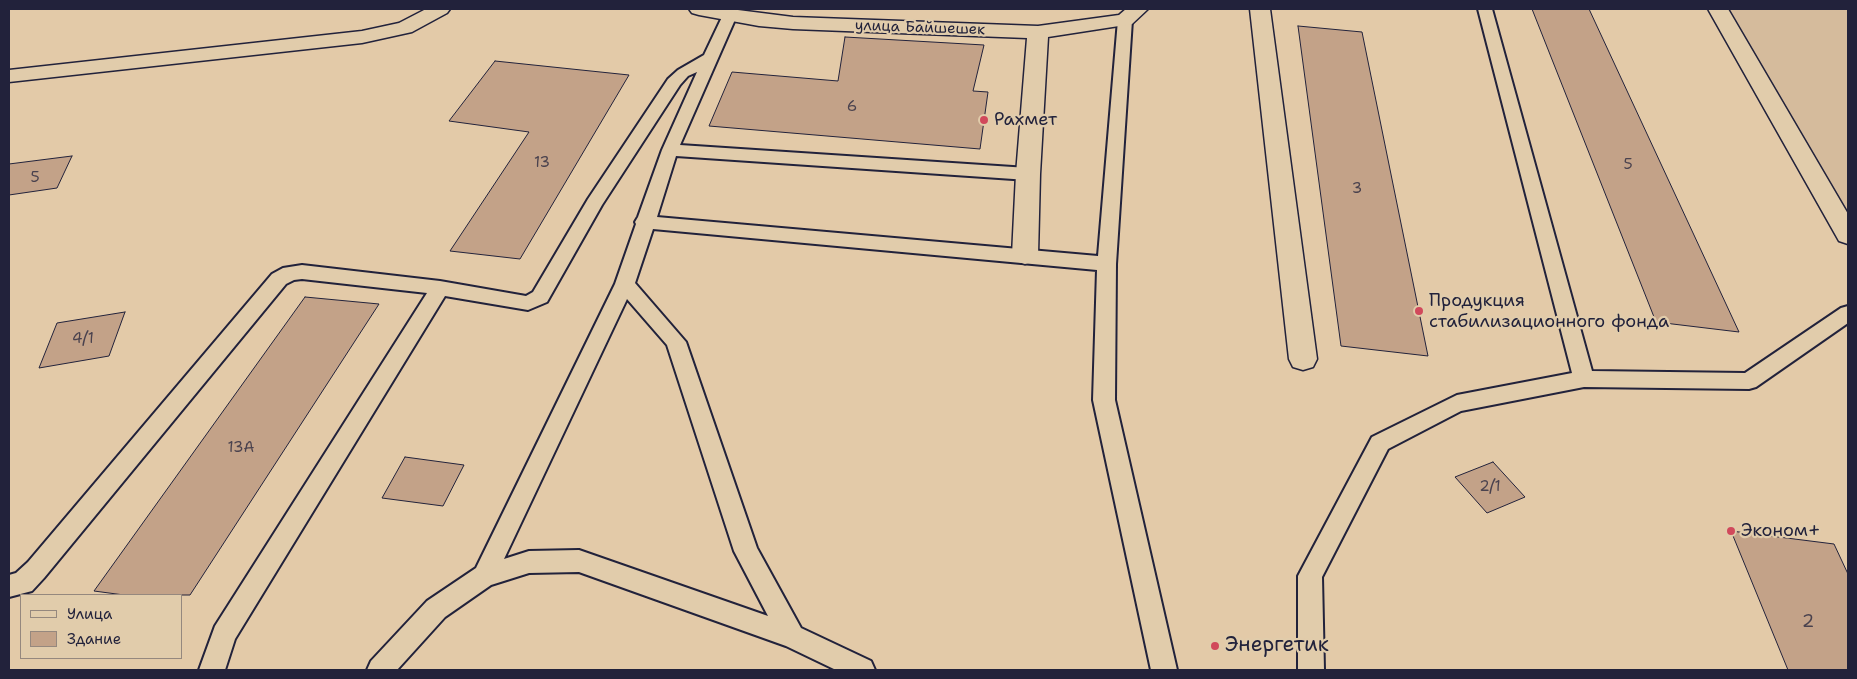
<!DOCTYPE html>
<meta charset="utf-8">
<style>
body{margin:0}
#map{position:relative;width:1857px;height:679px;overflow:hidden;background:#e3caa8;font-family:"Shantell Sans",sans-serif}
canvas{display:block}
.frame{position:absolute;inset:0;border:10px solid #22223b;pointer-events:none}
.legend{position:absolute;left:20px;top:594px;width:162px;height:65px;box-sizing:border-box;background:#e1ccab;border:1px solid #95887e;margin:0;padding:6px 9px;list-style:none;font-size:15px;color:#22223b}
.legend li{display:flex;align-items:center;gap:10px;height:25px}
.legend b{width:25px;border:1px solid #95887e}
</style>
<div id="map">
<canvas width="1857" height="679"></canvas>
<div class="frame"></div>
<ul class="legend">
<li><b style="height:6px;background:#e1ccab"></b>Улица</li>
<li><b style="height:14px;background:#c3a288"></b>Здание</li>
</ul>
</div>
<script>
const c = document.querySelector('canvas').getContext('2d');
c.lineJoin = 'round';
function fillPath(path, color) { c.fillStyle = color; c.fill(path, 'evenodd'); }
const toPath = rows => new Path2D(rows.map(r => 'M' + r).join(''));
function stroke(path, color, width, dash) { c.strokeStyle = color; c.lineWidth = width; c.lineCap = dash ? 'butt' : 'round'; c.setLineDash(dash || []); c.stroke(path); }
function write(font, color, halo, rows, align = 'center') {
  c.font = font + ' "Shantell Sans",sans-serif'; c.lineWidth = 4.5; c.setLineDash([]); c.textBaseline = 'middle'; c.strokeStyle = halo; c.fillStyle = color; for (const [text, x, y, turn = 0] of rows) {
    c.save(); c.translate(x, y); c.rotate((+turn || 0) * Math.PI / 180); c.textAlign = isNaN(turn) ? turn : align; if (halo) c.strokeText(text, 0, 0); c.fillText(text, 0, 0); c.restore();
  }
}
const built = toPath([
 [1715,9,1848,9,1848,216]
]);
const building = toPath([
 [1532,9,1589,9,1739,332,1656,322,1532,9],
 [1298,26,1362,32,1428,356,1341,346,1298,26],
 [845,37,984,45,973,91,988,92,980,149,709,126,732,72,838,81,845,37],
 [495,61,629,75,520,259,450,251,529,132,449,121,495,61],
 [72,156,57,188,9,195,9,164,72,156],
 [305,297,379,304,190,595,124,595,94,591,305,297],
 [125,312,109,356,39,368,57,323,125,312],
 [405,457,464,465,443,506,382,498,405,457],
 [1493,462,1525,497,1487,513,1455,477,1493,462],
 [1731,531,1834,544,1848,574,1848,670,1788,670,1731,531]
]);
const service = toPath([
 [1478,9,1492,9,1592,371,1745,373,1841,308,1848,306,1848,323,1756,387,1749,389,1584,387,1461,411,1388,449,1322,577,1324,670,1298,670,1298,576,1372,437,1457,395,1572,373,1478,9],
 [730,11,735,12,737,15,680,145,1028,168,1034,170,1037,174,1034,178,1028,180,676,156,657,217,1098,256,1118,20,1120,17,1125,16,1130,17,1132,20,1116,264,1115,400,1177,670,1151,670,1093,400,1097,270,653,229,635,283,686,342,757,548,801,628,871,661,875,670,836,670,786,646,579,572,529,573,491,585,445,617,397,670,367,670,371,661,427,601,476,568,615,284,636,224,635,222,638,217,662,150,697,72,688,76,680,85,602,205,547,302,528,310,445,296,235,639,225,670,199,670,215,626,427,293,302,279,294,280,286,284,44,578,32,591,9,597,9,575,16,573,28,562,272,274,283,268,302,265,440,281,526,296,533,292,588,199,668,79,678,70,704,55,723,15,725,12,730,11],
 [627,299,667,345,734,551,768,616,579,550,529,551,504,559,627,299]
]);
const minor = toPath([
 [426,9,450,9,447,13,412,32,362,43,9,82,9,70,362,31,399,23,426,9],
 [689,9,730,9,793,17,1038,26,1119,15,1126,9,1148,9,1132,24,1048,37,1040,174,1038,255,1034,261,1025,264,1016,261,1012,255,1016,174,1027,38,793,29,759,26,699,15,692,13,689,9],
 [1250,9,1270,9,1317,359,1313,367,1303,370,1293,367,1289,359,1250,9],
 [1708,9,1728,9,1848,214,1848,244,1839,241,1708,9]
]);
const markers = [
 [984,120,5,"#d1495b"],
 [1419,311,5,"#d1495b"],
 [1731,531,5,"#d1495b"],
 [1215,646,5,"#d1495b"]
];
const farStreetnames = [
 ["улица Байшешек",920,28,2]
];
const numberNames = [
 ["6",852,107],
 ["13",542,163],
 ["5",1628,165],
 ["5",35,178],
 ["3",1357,189],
 ["4/1",83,339],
 ["13А",241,448],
 ["2/1",1490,487]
];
const poiNames = [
 ["Рахмет",994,120],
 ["Продукция",1429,301],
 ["стабилизационного фонда",1429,322],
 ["Эконом+",1741,531]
];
const nearNumbernames = [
 ["2",1808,622]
];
const nearPoinames = [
 ["Энергетик",1225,646]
];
fillPath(built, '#d5bb9c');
fillPath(building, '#c3a288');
stroke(building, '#22223b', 1);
stroke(service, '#22223b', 4);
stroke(minor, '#22223b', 3);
fillPath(service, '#e1ccab');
fillPath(minor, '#e1ccab');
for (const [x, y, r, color] of markers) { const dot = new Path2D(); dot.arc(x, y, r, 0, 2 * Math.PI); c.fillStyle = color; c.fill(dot); stroke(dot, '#e1ccab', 2); }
write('15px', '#22223b', '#e1ccab', farStreetnames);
write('15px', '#4a424e', null, numberNames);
write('18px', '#22223b', '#e1ccab', poiNames, 'left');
write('18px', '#4a424e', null, nearNumbernames);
write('21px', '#22223b', '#e1ccab', nearPoinames, 'left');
</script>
